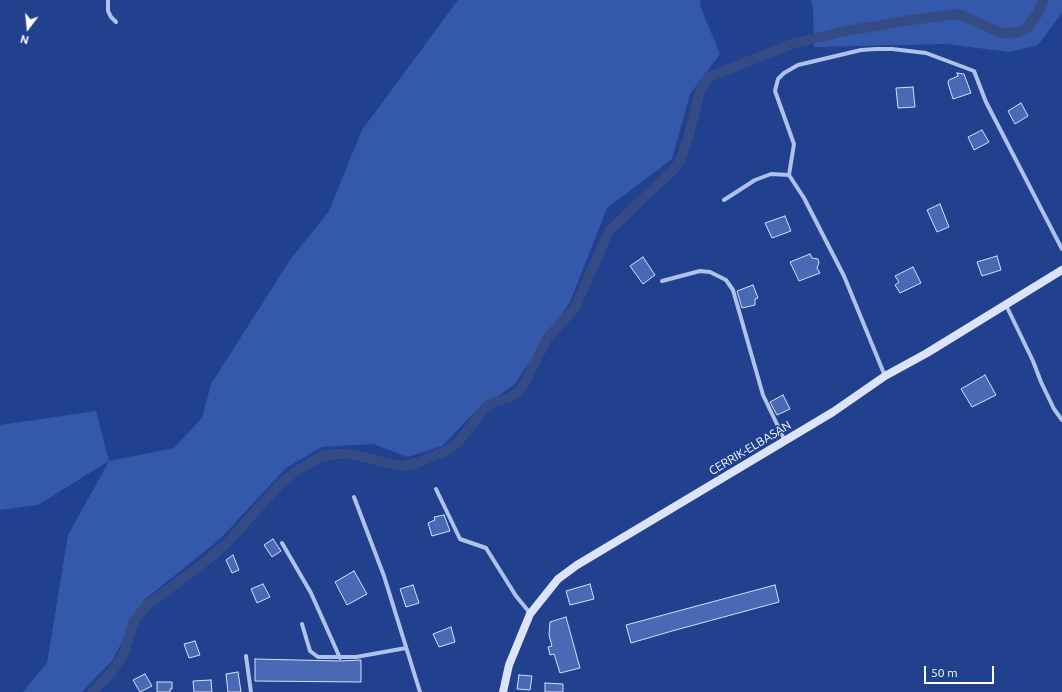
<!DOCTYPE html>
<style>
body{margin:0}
#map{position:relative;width:1062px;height:692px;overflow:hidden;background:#21408e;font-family:Ubuntu,sans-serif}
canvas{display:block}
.north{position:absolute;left:8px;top:8px;width:40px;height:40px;-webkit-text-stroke:3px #21408e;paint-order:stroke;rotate:196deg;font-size:11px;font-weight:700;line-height:16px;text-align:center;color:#fff}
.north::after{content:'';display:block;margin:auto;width:14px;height:18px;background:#fff;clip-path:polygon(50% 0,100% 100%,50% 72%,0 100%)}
.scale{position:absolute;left:924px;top:666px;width:70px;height:18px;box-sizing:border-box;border:2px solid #fff;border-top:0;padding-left:5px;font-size:12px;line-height:14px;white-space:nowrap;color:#fff;-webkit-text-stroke:3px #21408e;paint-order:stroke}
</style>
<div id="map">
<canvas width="1062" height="692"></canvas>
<div class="north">N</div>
<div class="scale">50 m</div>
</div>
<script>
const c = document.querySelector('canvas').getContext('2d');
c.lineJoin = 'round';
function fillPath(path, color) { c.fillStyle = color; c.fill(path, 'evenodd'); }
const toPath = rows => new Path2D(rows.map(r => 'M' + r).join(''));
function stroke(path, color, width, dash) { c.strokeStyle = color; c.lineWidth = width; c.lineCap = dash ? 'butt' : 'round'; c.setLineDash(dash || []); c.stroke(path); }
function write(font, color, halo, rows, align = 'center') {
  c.font = font + ' Ubuntu,sans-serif'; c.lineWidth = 3; c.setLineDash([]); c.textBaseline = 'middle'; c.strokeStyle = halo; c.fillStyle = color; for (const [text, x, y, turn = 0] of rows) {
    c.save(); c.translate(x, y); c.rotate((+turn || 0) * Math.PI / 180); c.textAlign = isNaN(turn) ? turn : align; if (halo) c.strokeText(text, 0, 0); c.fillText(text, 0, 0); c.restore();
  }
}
const green = toPath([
 [458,0,701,0,700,6,720,54,690,94,672,159,607,208,570,302,514,385,475,412,442,446,408,457,373,444,322,447,286,468,220,539,144,600,112,661,82,692,23,692,47,663,68,535,109,461,38,505,0,510,0,425,96,411,109,461,174,448,202,418,211,384,290,260,329,211,362,130],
 [811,0,1062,0,1062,13,1038,45,1009,52,946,44,814,47,813,9]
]);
const canal = toPath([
 [92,692,112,672,124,653,134,621,146,606,201,565,227,543,281,483,296,471,320,457,335,454,350,454,401,466,417,463,448,450,459,441,486,407,493,402,509,398,517,393,523,386,548,337,575,308,609,231,674,169,681,159,688,138,700,91,709,77,792,44,846,31,911,20,959,14,1001,33,1019,32,1027,28,1038,13,1043,0]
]);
const building = toPath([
 [957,73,964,74,971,93,953,99,948,83,949,80,958,76,957,73],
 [913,87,915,107,898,108,896,88,913,87],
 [1021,103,1028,116,1015,124,1008,111,1021,103],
 [982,130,989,142,974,150,968,137,982,130],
 [940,204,949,227,937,232,927,210,940,204],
 [785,216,791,231,772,238,765,223,785,216],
 [810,254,812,258,818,259,819,263,817,268,820,273,799,281,790,262,810,254],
 [997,256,1001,270,982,276,977,262,997,256],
 [643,257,655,275,643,284,630,266,643,257],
 [913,267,921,283,900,293,895,285,899,282,895,276,913,267],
 [753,285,758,298,755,299,755,305,742,308,737,291,753,285],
 [985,375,996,395,972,407,961,389,985,375],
 [783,395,790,409,777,415,770,402,783,395],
 [444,515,450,531,432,536,428,523,435,520,434,517,444,515],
 [273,539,281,551,272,557,264,545,273,539],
 [233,555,239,570,232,573,226,560,233,555],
 [354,571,367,594,347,605,335,582,354,571],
 [263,584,270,597,257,603,251,589,263,584],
 [590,584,594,599,570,605,566,591,590,584],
 [413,585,419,603,406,607,400,589,413,585],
 [775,585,779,602,672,631,631,643,626,625,775,585],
 [566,617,580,668,560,673,554,654,550,655,548,647,552,646,549,635,550,622,566,617],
 [451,627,455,642,439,647,433,634,451,627],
 [195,641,200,655,189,658,184,644,195,641],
 [255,659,340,661,361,660,361,682,255,681,255,659],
 [238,672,241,692,228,692,226,674,238,672],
 [145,674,152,686,140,692,133,680,145,674],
 [519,675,532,676,530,690,517,689,519,675],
 [211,680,212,692,194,692,193,681,211,680],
 [157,682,172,682,172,689,170,689,170,692,157,692,157,682],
 [545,683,563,684,563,692,545,692,545,683]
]);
const minor = toPath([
 [108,0,108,11,111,17,116,22],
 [724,200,755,180,771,174,789,175],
 [662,281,700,271,710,272,726,280,733,290,763,395,785,441],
 [1005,303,1033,361,1041,382,1054,409,1062,420],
 [885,376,844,276,804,198,789,175,794,144,775,91,778,79,784,73,798,65,861,50,876,49,892,49,926,53,974,71,986,102,1062,249],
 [436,489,460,539,486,548,516,596,530,613],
 [354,497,384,576,420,692],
 [282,543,311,593,340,658],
 [302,624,310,651,318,657,356,657,406,648],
 [246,656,251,692]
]);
const secondary = toPath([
 [503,692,509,665,530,614,558,579,577,565,833,412,885,376,927,353,1062,270]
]);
const streetNames = [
 ["CERRIK-ELBASAN",750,448,-31]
];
fillPath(green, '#3459ab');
stroke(canal, '#354b85', 10);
fillPath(building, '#4969b5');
stroke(building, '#d5e0f9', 1);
stroke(minor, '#afc2ec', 4);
stroke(secondary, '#dbe4f9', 8);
write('12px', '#fff', '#21408e', streetNames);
</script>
